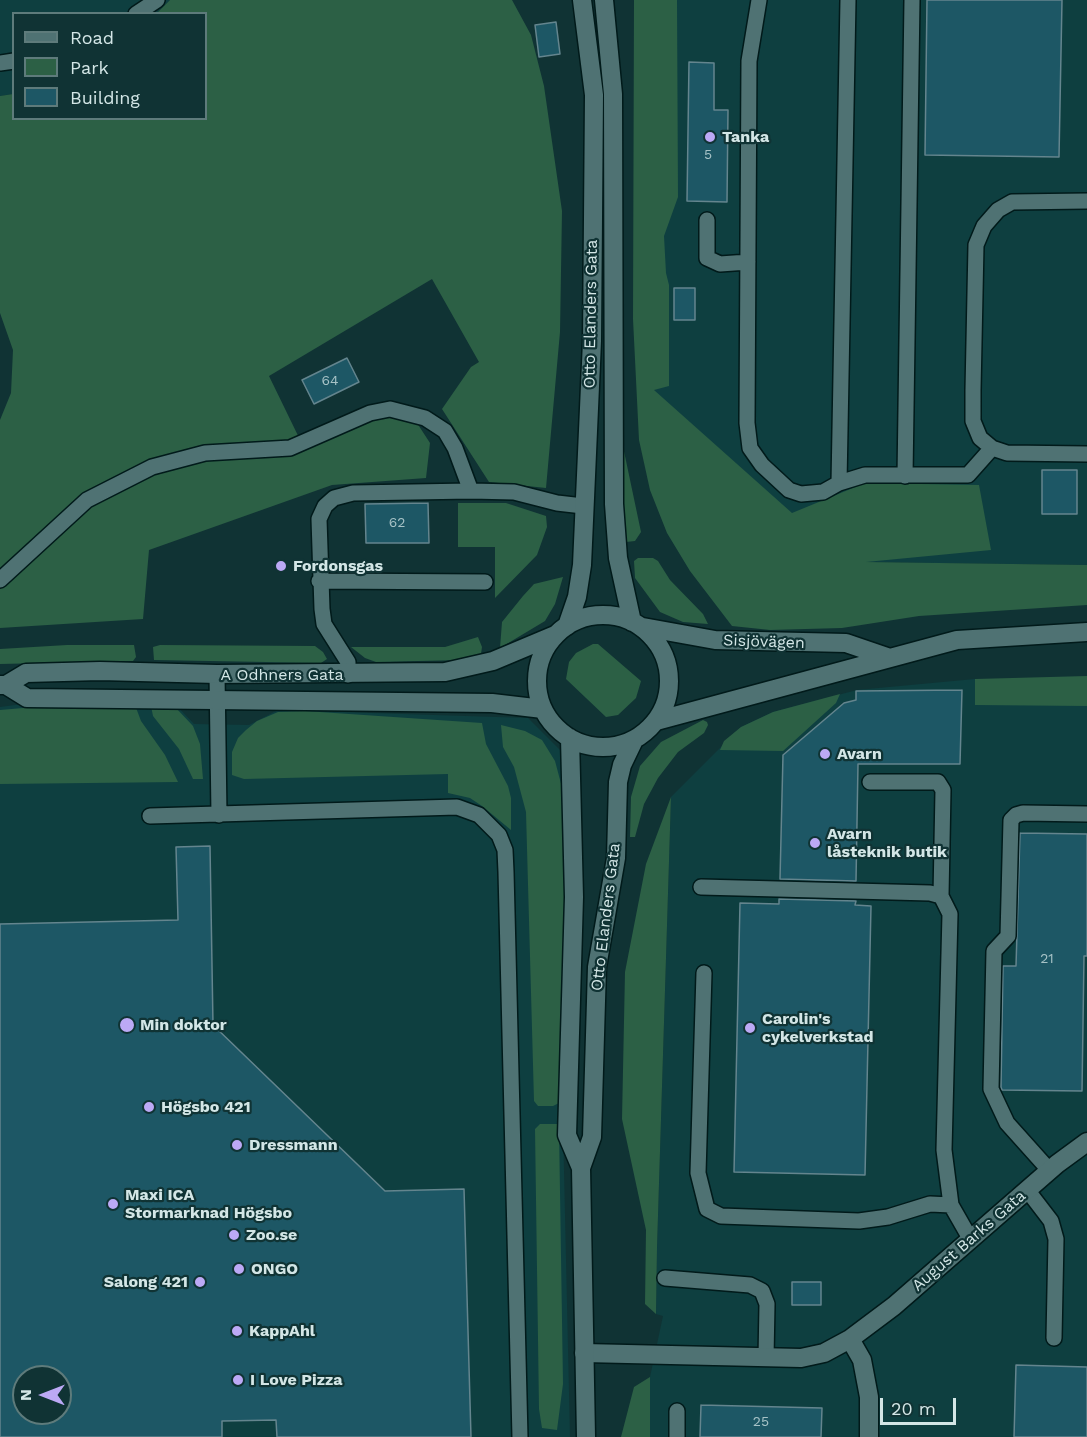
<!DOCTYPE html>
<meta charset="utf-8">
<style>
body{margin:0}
#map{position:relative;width:1087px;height:1437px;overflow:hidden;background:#103334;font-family:"Work Sans",sans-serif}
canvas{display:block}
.legend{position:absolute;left:12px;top:12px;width:195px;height:108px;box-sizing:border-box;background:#103334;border:2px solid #5e7b7b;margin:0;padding:8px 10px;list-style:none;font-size:18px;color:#d3e6e6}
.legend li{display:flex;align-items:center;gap:12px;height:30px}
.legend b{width:30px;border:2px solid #5e7b7b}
.north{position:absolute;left:12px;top:1365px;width:60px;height:60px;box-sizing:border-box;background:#103334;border:2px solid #5e7b7b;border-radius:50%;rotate:270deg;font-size:16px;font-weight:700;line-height:24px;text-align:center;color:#d3e6e6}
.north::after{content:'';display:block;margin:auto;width:21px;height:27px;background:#bca9f5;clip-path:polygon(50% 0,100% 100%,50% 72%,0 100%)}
.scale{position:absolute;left:880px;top:1398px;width:76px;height:27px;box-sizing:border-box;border:3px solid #d3e6e6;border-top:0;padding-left:8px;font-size:18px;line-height:21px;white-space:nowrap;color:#d3e6e6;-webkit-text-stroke:4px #103334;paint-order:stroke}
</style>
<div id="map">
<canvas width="1087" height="1437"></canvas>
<ul class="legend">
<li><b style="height:8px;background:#4f7273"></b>Road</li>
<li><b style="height:16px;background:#2c6045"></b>Park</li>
<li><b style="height:16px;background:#1d5765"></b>Building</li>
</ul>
<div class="north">N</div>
<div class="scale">20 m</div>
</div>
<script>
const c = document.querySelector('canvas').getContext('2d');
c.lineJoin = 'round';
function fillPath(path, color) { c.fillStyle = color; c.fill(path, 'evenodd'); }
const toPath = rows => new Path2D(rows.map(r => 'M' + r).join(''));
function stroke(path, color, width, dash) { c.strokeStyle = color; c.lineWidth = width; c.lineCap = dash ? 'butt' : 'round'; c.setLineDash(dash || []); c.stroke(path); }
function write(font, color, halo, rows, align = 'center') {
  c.font = font + ' "Work Sans",sans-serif'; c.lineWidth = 4.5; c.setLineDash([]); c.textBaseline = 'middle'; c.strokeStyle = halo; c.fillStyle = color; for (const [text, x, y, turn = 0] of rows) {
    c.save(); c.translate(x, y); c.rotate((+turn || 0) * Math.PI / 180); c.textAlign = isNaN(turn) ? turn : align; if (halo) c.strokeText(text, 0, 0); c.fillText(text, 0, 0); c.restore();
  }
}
const built = toPath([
 [0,0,170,0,157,13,14,14,13,94,0,96],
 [671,0,1087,0,1087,565,858,562,792,514,653,390],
 [975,679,1087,679,1087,1437,650,1437,650,1377,663,1316,656,1314,657,1248,671,797,741,727,773,712,857,690],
 [30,703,176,705,194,724,249,725,278,710,528,718,566,756,570,941,563,1126,570,1437,0,1437,0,707],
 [24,1377,60,1377,60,1413,24,1413]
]);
const green = toPath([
 [170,0,512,0,531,35,544,86,562,211,560,332,546,488,489,482,442,409,471,367,479,362,432,279,269,376,305,450,382,416,417,423,430,443,426,478,332,485,149,550,143,619,0,628,0,420,11,393,13,350,0,313,0,96,13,94,14,118,206,118,206,14,157,13],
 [634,0,677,0,678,197,664,236,666,273,669,285,669,386,654,390,792,513,865,483,979,485,991,550,866,562,1087,565,1087,605,919,616,842,628,770,630,732,626,690,571,667,533,650,490,639,440,633,319],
 [621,437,641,532,635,541,626,542,624,529],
 [458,503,506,503,546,516,547,527,537,555,495,598,495,547,458,547],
 [638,558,653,558,658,561,670,580,703,614,708,624,683,622,660,612,635,578,634,561],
 [563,577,555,604,545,621,500,648,502,622,523,596,534,584],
 [478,637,482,647,481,654,462,660,376,662,365,658,351,647,445,647],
 [593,644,598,644,641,681,636,698,618,715,606,717,566,679,569,662,576,653],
 [67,645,134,645,136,657,133,661,0,664,0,649],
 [160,645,315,646,323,652,327,659,321,663,154,660,153,647],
 [1087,676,1087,706,975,705,975,679],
 [840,694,836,703,783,751,720,750,724,741,741,727,773,712],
 [58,705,135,705,141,721,165,755,178,782,0,784,0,710],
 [151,706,176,708,193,726,200,744,203,779,193,779,179,749,153,716],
 [305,711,482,723,486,744,508,786,511,798,511,830,482,806,470,798,448,793,448,774,244,779,232,775,232,752,238,738,246,730,257,721,278,712],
 [703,720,707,722,708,725,704,733,678,752,658,778,644,804,635,837,630,837,631,797,640,766,661,742],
 [501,725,525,731,542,740,555,761,563,791,565,902,559,1103,553,1106,538,1106,534,1101,526,812,514,767,503,747],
 [671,797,657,1248,656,1314,645,1304,646,1230,622,1119,625,972,646,864],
 [540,1124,558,1124,559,1127,563,1384,557,1430,542,1428,539,1409,535,1129],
 [650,1377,650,1437,621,1437,634,1387]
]);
const building = toPath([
 [927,0,1062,0,1059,157,925,155,927,0],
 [556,22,560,54,539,57,535,25,556,22],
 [689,62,714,63,714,110,728,110,727,202,687,201,689,62],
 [674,288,695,288,695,320,674,320,674,288],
 [347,358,359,382,314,404,302,380,347,358],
 [1042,470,1077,470,1077,514,1042,514,1042,470],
 [428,503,429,543,366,543,365,504,428,503],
 [962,690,960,764,858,764,856,881,780,879,783,755,844,703,856,700,856,691,962,690],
 [1020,833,1087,834,1087,956,1084,956,1082,1091,1002,1090,1001,1087,1003,966,1016,966,1020,833],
 [210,846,213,1025,385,1191,464,1189,471,1437,277,1437,276,1420,222,1421,222,1437,0,1437,0,924,178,920,176,847,210,846],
 [24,1377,60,1377,60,1413,24,1413,24,1377],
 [779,899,856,901,855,905,871,906,865,1175,734,1172,740,903,779,904,779,899],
 [792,1282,821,1282,821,1305,792,1305,792,1282],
 [1016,1365,1087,1367,1087,1437,1014,1437,1016,1365],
 [701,1405,822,1408,821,1437,700,1437,701,1405]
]);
const service = toPath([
 [759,0,749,61,747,423,750,448,762,465,789,490,801,494,823,492,839,483,865,475,968,475,992,448],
 [136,14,157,0],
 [0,63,14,61],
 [1087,201,1012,202,998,210,984,226,976,245,973,390,973,421,980,438,992,448,1007,453,1087,454],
 [707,220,707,258,720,264,748,262],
 [905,476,912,0],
 [839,483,848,0],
 [0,580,87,500,152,467,205,453,290,448,370,413,390,409,425,418,445,431,455,448,471,491],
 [319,581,485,582],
 [217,674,219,815],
 [348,675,348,662,324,624,322,609,319,519,325,506,334,498,353,493,471,491,514,492,557,503,583,506],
 [870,782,938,782,943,790,941,896],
 [150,816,457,807,479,815,499,835,505,850,506,872,520,1437],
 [701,887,930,893,941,896,950,914,944,1150,951,1205,971,1240],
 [704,973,698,1173,707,1209,721,1216,859,1221,888,1217,930,1204,951,1205],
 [1050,1171,1007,1123,991,1089,994,951,1008,936,1011,820,1016,815,1023,813,1087,814],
 [1028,1191,1051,1221,1056,1239,1054,1338],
 [665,1278,750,1285,762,1291,767,1304,766,1358],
 [677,1411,677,1437]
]);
const minor = toPath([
 [850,1339,862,1360,869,1397,869,1437],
 [584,1353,801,1358,824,1353,850,1339,894,1306,1057,1164,1087,1142]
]);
const tertiary = toPath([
 [604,0,613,94,614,504,618,558,632,622],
 '537 681a66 66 0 1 1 132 0a66 66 0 1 1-132 0Z',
 [567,626,577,597,582,565,592,341,594,95,582,0],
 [643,627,715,640,846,643,887,657],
 [0,685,6,685,26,673,100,671,217,674,445,672,493,661,555,635],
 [6,685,27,698,492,703,543,709],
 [656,721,957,640,1087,632],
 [570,738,574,897,567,1135,581,1168],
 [586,1437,581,1168,592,1137,597,967,616,858,618,782,622,765,634,740]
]);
const markers = [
 [710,137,6,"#bca9f5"],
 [281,566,6,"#bca9f5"],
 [825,754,6,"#bca9f5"],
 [815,843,6,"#bca9f5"],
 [127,1025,8,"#bca9f5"],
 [750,1028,6,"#bca9f5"],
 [149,1107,6,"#bca9f5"],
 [237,1145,6,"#bca9f5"],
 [113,1204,6,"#bca9f5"],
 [234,1235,6,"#bca9f5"],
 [239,1269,6,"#bca9f5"],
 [200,1282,6,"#bca9f5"],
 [237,1331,6,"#bca9f5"],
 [238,1380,6,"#bca9f5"]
];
const numberNames = [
 ["5",708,155],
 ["64",330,381],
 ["62",397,523],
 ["21",1047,959],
 ["25",761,1422]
];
const poiNames = [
 ["Tanka",722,137],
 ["Fordonsgas",293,566],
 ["Avarn",837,754],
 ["Avarn",827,834],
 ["låsteknik butik",827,852],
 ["Carolin's",762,1019],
 ["cykelverkstad",762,1037],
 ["Min doktor",140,1025],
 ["Högsbo 421",161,1107],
 ["Dressmann",249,1145],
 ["Maxi ICA",125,1195],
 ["Stormarknad Högsbo",125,1213],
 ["Zoo.se",246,1235],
 ["ONGO",251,1269],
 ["Salong 421",188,1282,"right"],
 ["KappAhl",249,1331],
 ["I Love Pizza",250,1380]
];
const streetNames = [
 ["Otto Elanders Gata",591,314,-89],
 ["Sisjövägen",764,642,2],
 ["A Odhners Gata",282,675],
 ["Otto Elanders Gata",606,917,-83],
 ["August Barks Gata",969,1241,-41]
];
fillPath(built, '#0e3f40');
fillPath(green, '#2c6045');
fillPath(building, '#1d5765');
stroke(building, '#64858e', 1.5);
stroke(service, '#011a1a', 18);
stroke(minor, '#011a1a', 21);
stroke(tertiary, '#011a1a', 21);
stroke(service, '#4f7273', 15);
stroke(minor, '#4f7273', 18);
stroke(tertiary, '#4f7273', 18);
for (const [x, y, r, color] of markers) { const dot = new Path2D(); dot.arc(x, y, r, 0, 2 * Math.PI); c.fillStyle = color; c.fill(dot); stroke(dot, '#103334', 2); }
write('14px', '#a6c2c6', null, numberNames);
write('bold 16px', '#d3e6e6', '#103334', poiNames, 'left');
write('16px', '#d3e6e6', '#103334', streetNames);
</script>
